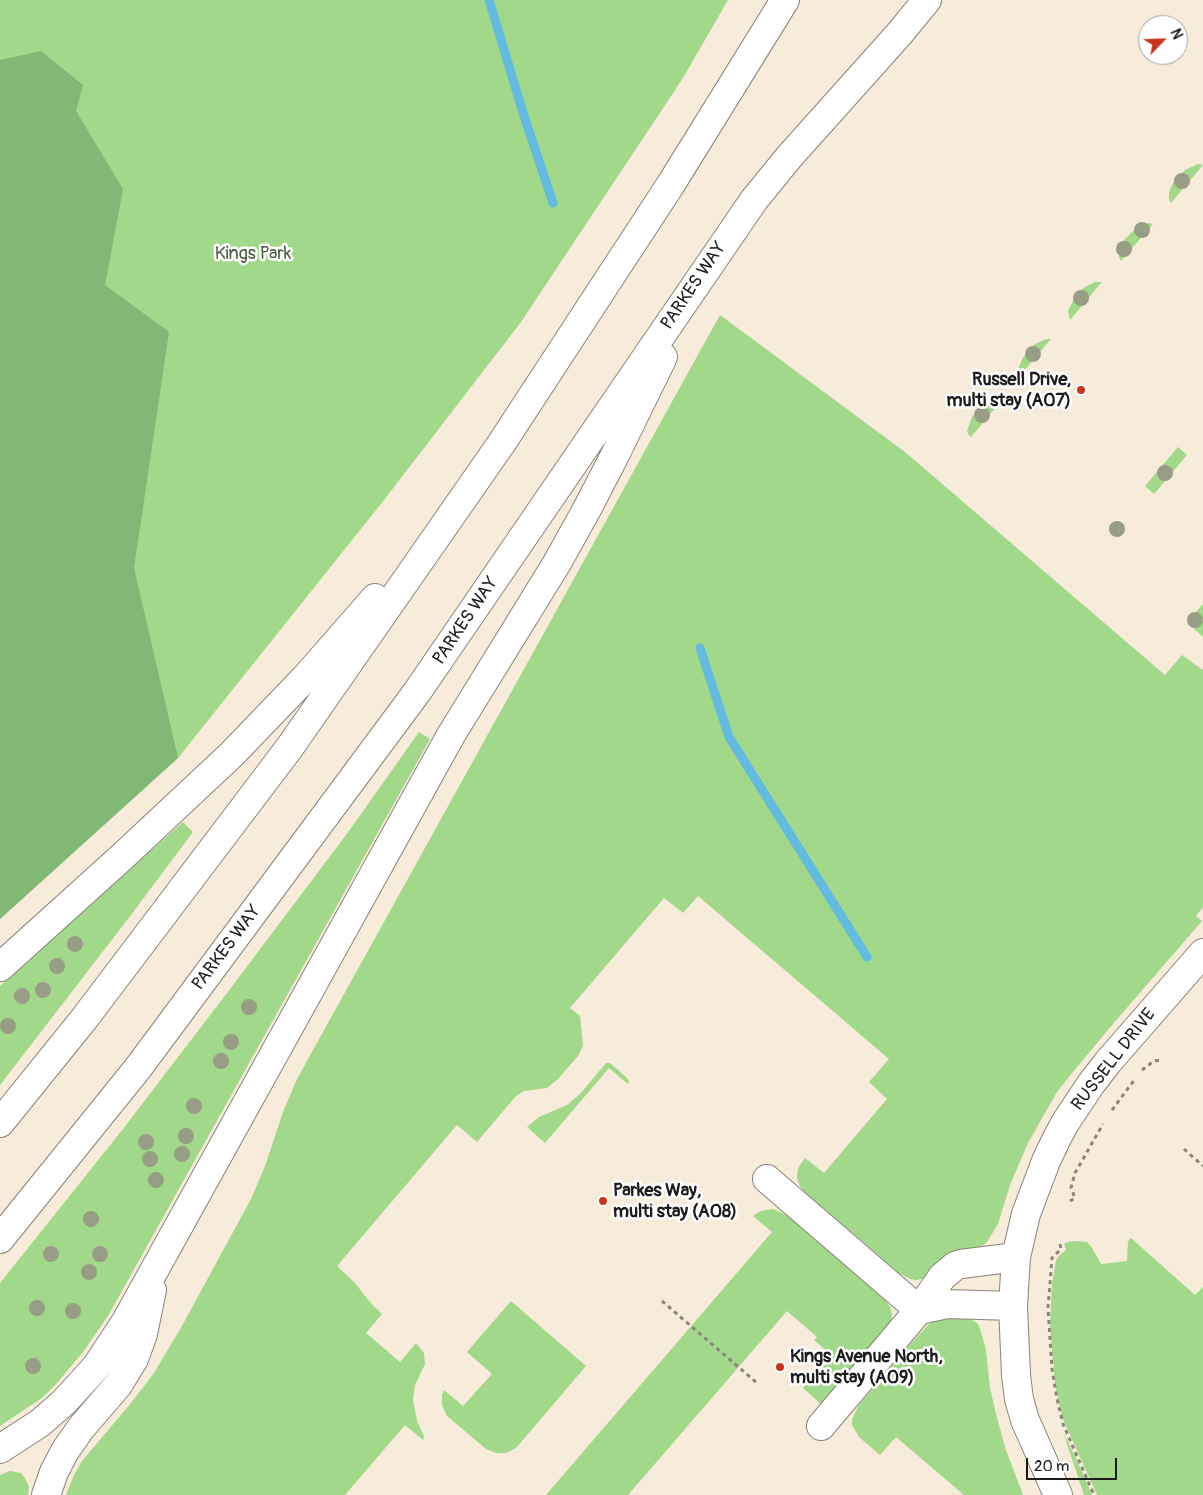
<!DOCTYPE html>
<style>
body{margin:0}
#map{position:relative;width:1203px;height:1495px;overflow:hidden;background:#f7ebd9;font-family:Pangolin,sans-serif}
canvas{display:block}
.north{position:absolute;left:1138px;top:15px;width:50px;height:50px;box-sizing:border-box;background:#fff;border:1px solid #a4a4a4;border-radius:50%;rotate:66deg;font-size:14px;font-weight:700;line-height:20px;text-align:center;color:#1c1c1c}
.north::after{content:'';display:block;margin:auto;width:18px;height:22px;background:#c8321e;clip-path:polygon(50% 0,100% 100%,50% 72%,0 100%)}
.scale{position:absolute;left:1026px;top:1458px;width:91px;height:22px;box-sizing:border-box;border:2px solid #1c1c1c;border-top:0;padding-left:6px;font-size:15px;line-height:18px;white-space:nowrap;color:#1c1c1c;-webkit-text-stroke:4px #fff;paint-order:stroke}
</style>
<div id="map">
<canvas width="1203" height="1495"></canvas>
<div class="north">N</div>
<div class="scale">20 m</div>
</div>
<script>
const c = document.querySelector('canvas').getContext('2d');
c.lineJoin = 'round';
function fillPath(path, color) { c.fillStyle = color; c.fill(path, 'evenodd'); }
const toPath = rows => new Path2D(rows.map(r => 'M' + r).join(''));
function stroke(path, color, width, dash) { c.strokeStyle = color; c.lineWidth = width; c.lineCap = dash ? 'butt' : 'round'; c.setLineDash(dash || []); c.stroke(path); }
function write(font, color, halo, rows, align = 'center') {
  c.font = font + ' Pangolin,sans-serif'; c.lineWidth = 5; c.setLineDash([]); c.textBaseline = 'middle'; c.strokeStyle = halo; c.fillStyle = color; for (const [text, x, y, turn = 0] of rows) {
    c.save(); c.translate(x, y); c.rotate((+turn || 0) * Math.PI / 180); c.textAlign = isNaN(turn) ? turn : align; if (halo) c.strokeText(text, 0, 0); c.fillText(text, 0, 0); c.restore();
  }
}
const green = toPath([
 [0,0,728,0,683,78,521,322,384,500,178,758,0,919],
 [1198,164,1203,165,1171,203,1169,199,1169,192,1174,181,1185,170],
 [1148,223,1153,224,1121,261,1119,257,1119,251,1124,240,1135,229],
 [1095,282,1102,282,1070,320,1068,311,1076,295,1085,287],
 [720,315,905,452,1165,675,1182,655,1203,670,1203,907,1196,916,1202,921,1112,1025,1068,1078,1057,1092,1028,1143,1010,1185,998,1224,987,1242,982,1246,963,1251,927,1278,916,1280,910,1279,899,1273,834,1217,803,1191,799,1184,797,1177,798,1168,805,1158,824,1173,887,1099,869,1082,889,1059,698,896,683,913,664,898,570,1008,580,1016,583,1046,578,1056,558,1079,547,1088,524,1091,516,1096,477,1142,457,1125,337,1266,355,1283,369,1301,382,1314,366,1333,400,1362,416,1343,424,1353,425,1364,415,1385,413,1400,417,1421,424,1436,423,1440,405,1425,345,1495,66,1495,74,1475,82,1461,131,1403,154,1373,182,1326,252,1197,265,1166,283,1112,297,1079],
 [1046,339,1051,339,1018,378,1017,373,1022,359,1035,344],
 [996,398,1000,398,1002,400,971,437,968,434,967,431,972,417,981,406],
 [1178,447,1187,455,1154,494,1145,486],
 [1203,604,1203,637,1187,622],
 [419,732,430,739,108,1316,83,1352,57,1383,42,1398,0,1426,0,1283,123,1129,227,993,349,831],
 [183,822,193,832,131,915,0,1085,0,986],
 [606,1063,610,1063,627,1078,629,1081,628,1084,609,1068,545,1143,527,1127,539,1117,567,1105,581,1093],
 [773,1209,788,1216,884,1298,890,1307,892,1314,891,1323,822,1405,803,1388,831,1355,814,1340,817,1337,787,1311,628,1495,546,1495,772,1232,753,1216,759,1212,765,1210],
 [1131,1238,1195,1295,1203,1287,1203,1495,1097,1495,1062,1417,1055,1384,1050,1324,1052,1284,1056,1260,1060,1255,1066,1250,1064,1243,1073,1241,1087,1242,1092,1248,1101,1264,1127,1261,1128,1241],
 [511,1301,586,1366,516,1448,506,1453,496,1453,486,1449,447,1416,442,1405,442,1395,444,1390,463,1406,492,1374,467,1352],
 [946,1316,969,1318,978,1324,980,1329,986,1350,990,1388,996,1414,1006,1450,1023,1495,964,1495,896,1437,880,1455,859,1437,852,1425,852,1420,858,1406,914,1340,929,1324,935,1320],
 [1063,1432,1077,1460,1092,1495,1084,1495],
 [10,1471,21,1473,25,1478,29,1487,28,1495,0,1495,0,1475]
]);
const forest = toPath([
 [41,51,83,85,76,111,123,189,105,285,169,332,134,568,178,758,0,919,0,60]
]);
const stream = toPath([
 [489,0,524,116,553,203],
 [700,648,729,737,867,957]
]);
const path = toPath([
 [1142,1070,1154,1061,1161,1060],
 [1112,1110,1135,1079],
 [1184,1149,1203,1166],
 [1070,1201,1075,1198,1071,1188,1075,1173,1103,1124],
 [1060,1244,1061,1249,1052,1258,1048,1308,1052,1369,1057,1399,1063,1424,1094,1495],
 [662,1301,757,1383]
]);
const minor = toPath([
 [767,1179,919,1310],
 [919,1310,947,1304,1013,1306],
 [821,1426,919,1310,942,1277,955,1266,961,1264,1016,1257],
 [1058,1495,1025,1420,1019,1399,1016,1375,1013,1306,1016,1257,1026,1214,1046,1161,1056,1140,1065,1123,1091,1084,1108,1062,1203,953]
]);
const major = toPath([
 [0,967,123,856,232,754,306,677,375,598],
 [0,1123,84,1019,290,747,501,444,671,184,785,0],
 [0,1239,138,1068,417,692,754,200,789,157,900,33,927,0],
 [0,1449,40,1423,64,1402,96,1367,125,1323,451,735,557,563,587,509,614,457,663,357],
 [46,1495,54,1472,65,1451,81,1428,118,1385,134,1359,143,1334,152,1290]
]);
const trees = [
 [1182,181],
 [1142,230],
 [1124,249],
 [1081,298],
 [1033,354],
 [982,415],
 [1165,473],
 [1117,529],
 [1195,620],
 [75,944],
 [57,966],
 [43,990],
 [22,996],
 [249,1007],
 [8,1026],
 [231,1042],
 [221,1061],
 [194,1106],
 [186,1136],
 [146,1142],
 [182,1154],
 [150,1159],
 [156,1180],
 [91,1219],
 [51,1254],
 [100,1254],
 [89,1272],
 [37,1308],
 [73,1311],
 [33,1366]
];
const markers = [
 [1081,390,5,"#c8321e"],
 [603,1201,5,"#c8321e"],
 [780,1367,5,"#c8321e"]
];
const parkNames = [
 ["Kings Park",253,254]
];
const streetNames = [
 ["PARKES WAY",694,286,-56],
 ["PARKES WAY",466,621,-56],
 ["PARKES WAY",227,948,-53],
 ["RUSSELL DRIVE",1114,1060,-52]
];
const poiNames = [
 ["Russell Drive,",1071,380,"right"],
 ["multi stay (A07)",1071,401,"right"],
 ["Parkes Way,",613,1191],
 ["multi stay (A08)",613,1212],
 ["Kings Avenue North,",790,1357],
 ["multi stay (A09)",790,1378]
];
fillPath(green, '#a2d889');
fillPath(forest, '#81b875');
stroke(stream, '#63bbe0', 9);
stroke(minor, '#8a847a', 30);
stroke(major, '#8a847a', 30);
stroke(path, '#8a847a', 3, [4, 4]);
stroke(minor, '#fff', 28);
stroke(major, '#fff', 28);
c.fillStyle = '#989d86';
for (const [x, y] of trees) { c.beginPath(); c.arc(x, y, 8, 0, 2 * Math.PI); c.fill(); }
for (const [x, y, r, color] of markers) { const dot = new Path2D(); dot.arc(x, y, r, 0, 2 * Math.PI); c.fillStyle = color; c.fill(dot); stroke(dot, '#fff', 2); }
write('18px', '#4b5e42', '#fff', parkNames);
write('18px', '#1c1c1c', '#fff', streetNames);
write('bold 18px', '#1c1c1c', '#fff', poiNames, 'left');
</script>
